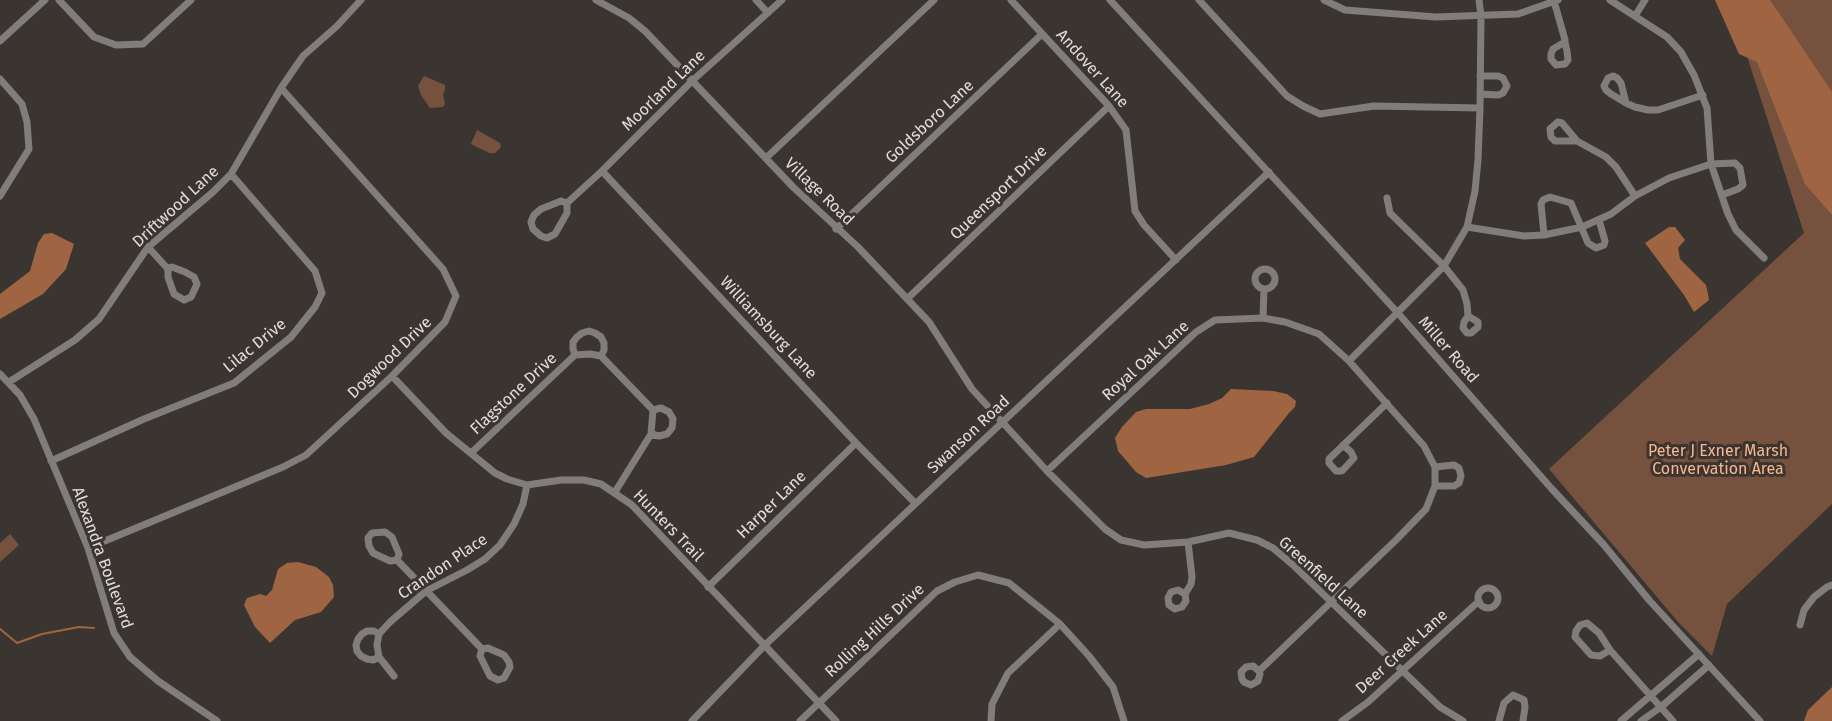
<!DOCTYPE html>
<style>
body{margin:0}
canvas{display:block;background:#3b3532}
</style>
<canvas width="1832" height="721"></canvas>
<script>
const c = document.querySelector('canvas').getContext('2d');
c.lineJoin = 'round';
function fillPath(path, color) { c.fillStyle = color; c.fill(path, 'evenodd'); }
const toPath = rows => new Path2D(rows.map(r => 'M' + r).join(''));
function stroke(path, color, width, dash) { c.strokeStyle = color; c.lineWidth = width; c.lineCap = dash ? 'butt' : 'round'; c.setLineDash(dash || []); c.stroke(path); }
function write(font, color, halo, rows, align = 'center') {
  c.font = font + ' "Fira Sans",sans-serif'; c.lineWidth = 6; c.setLineDash([]); c.textBaseline = 'middle'; c.strokeStyle = halo; c.fillStyle = color; for (const [text, x, y, turn = 0] of rows) {
    c.save(); c.translate(x, y); c.rotate((+turn || 0) * Math.PI / 180); c.textAlign = isNaN(turn) ? turn : align; if (halo) c.strokeText(text, 0, 0); c.fillText(text, 0, 0); c.restore();
  }
}
const green = toPath([
 [1729,0,1832,0,1832,504,1727,604,1712,656,1679,623,1549,469,1804,233],
 [424,76,445,85,445,90,443,94,445,104,443,107,430,108,421,95,418,86],
 [477,130,500,143,501,147,495,153,489,153,471,144],
 [10,534,19,545,0,562,0,543]
]);
const water = toPath([
 [1715,0,1770,0,1832,92,1832,215,1805,184,1757,62,1739,54],
 [1669,227,1675,227,1685,240,1678,248,1680,259,1706,285,1708,294,1709,300,1694,312,1684,295,1645,243],
 [52,233,74,244,66,269,43,294,0,319,0,294,30,271,38,243,44,234],
 [1231,389,1273,391,1287,394,1296,401,1295,407,1289,413,1254,457,1226,465,1146,478,1136,472,1118,451,1115,438,1122,427,1136,412,1146,409,1190,409,1209,404,1222,398],
 [298,562,316,567,329,577,333,585,334,597,321,612,295,620,270,643,255,627,244,605,247,598,260,594,266,596,272,590,278,569,287,563],
 [1832,687,1832,721,1804,721,1808,710]
]);
const stream = toPath([
 [0,629,17,643,42,634,79,627,94,628]
]);
const minor = toPath([
 [59,0,94,37,116,45,143,44,191,0],
 [596,0,629,18,645,31,793,187,858,247,929,322,972,389,1047,471,1105,529,1121,540,1144,545,1188,542,1229,533,1257,540,1273,548,1292,564,1440,707,1463,721],
 [756,0,768,13],
 [1011,0,1109,106,1126,130,1135,211,1144,225,1176,260],
 [1110,0,1397,312,1551,488,1604,545,1649,600,1760,721],
 [1199,0,1287,96,1303,106,1320,114,1374,106,1480,108],
 [1324,0,1345,10,1436,17,1518,14,1558,0],
 [1610,0,1667,37,1681,52,1686,61,1694,75,1707,108,1711,164,1728,214,1736,230,1764,258],
 [1554,1,1565,40,1565,42,1567,51,1568,60,1565,64,1556,65,1551,59,1551,54,1553,49,1565,42],
 [1635,16,1645,0],
 [0,41,45,0],
 [1480,76,1498,76,1503,78,1507,86,1503,93,1498,95,1480,94],
 [0,79,22,104,27,122,29,149,0,196],
 [1626,103,1621,83,1617,78,1613,76,1608,78,1604,86,1606,90,1611,94,1626,103,1635,107,1648,110,1658,110,1703,95],
 [1577,141,1555,141,1551,137,1550,129,1558,122,1562,123,1577,141,1606,157,1616,167,1635,196],
 [766,158,934,0],
 [602,171,856,443,915,503],
 [1387,198,1390,213,1444,266,1463,290,1467,304,1468,316,1464,322,1463,328,1467,333,1471,333,1478,327,1478,322,1468,316],
 [567,203,561,201,541,209,534,215,531,222,533,229,541,236,547,238,555,234,567,213,567,203,602,171,692,81,782,0],
 [1467,227,1524,236,1544,235,1582,227,1611,214,1635,196,1669,178,1711,164,1735,163,1740,168,1743,185,1738,189,1722,195],
 [836,229,1042,34],
 [1544,235,1541,204,1543,200,1550,197,1571,203,1588,243,1596,248,1604,245,1605,241,1599,220],
 [148,247,168,269,168,277,174,294,184,300,191,297,197,284,194,277,185,272,172,267,168,269],
 '1255 279a10 10 0 1 1 20 0a10 10 0 1 1-20 0Z',
 [907,299,1109,106],
 [1263,318,1264,289],
 [575,355,573,349,573,342,577,337,582,333,589,331,595,333,601,337,604,343,604,350,601,356],
 [1349,361,1444,266,1467,227,1475,191,1478,160,1480,108,1481,16,1479,0],
 [0,374,20,395,34,419,88,548,114,633,130,657,158,681,217,721],
 [392,376,446,433,495,473,507,479,527,485,561,480,584,480,601,484,632,505,836,721],
 [9,382,75,340,99,319,148,247,213,192,231,174,281,88,303,56,337,26,361,0],
 [651,434,659,436,667,434,672,428,673,419,669,412,661,408,653,410],
 [1343,445,1351,452,1354,458,1342,471,1336,471,1329,463,1329,459,1331,457,1387,403],
 [471,453,575,355,590,354,601,356,653,410,651,434,615,492],
 [51,461,144,419,234,383,291,337,315,307,322,293,315,271,231,174],
 [1435,467,1454,465,1459,468,1461,476,1459,483,1454,486,1435,486],
 [1047,471,1196,332,1215,320,1263,318,1285,322,1319,334,1349,361,1424,446,1435,467,1435,486,1426,509,1396,540,1259,671,1260,674,1258,681,1251,685,1244,682,1242,679,1241,672,1246,667,1253,666,1259,671],
 [88,548,283,467,306,455,392,376,445,322,456,296,443,269,281,88],
 [397,560,399,554,392,537,385,532,372,533,368,538,369,546,373,553,390,561,397,560,482,649,480,656,490,676,498,680,504,678,510,667,509,662,504,655,488,648,482,649],
 [708,587,856,443],
 '1478 598a10 10 0 1 1 20 0a10 10 0 1 1-20 0Z',
 [1185,594,1178,590,1171,592,1168,598,1169,605,1175,609,1182,607,1186,601,1185,594,1191,584,1192,577,1188,542],
 [1800,625,1804,610,1814,597,1827,587,1832,585],
 [1610,650,1600,656,1591,655,1575,637,1576,631,1580,625,1587,623,1599,633,1610,650,1673,721],
 [379,657,373,660,367,659,361,656,357,651,356,645,358,639,362,634,367,631,374,631,379,634],
 [394,676,379,657,377,645,379,634,390,622,426,591,467,570,485,559,500,545,514,524,523,504,527,485],
 [692,721,764,646,1269,172],
 [800,721,937,591,955,582,978,575,1009,583,1060,624,1089,656,1113,687,1124,721],
 [991,721,992,704,1008,673,1060,624],
 [1342,721,1368,702,1479,601],
 [1499,721,1504,703,1513,695,1524,700,1525,707,1523,721],
 [1621,721,1699,654],
 [1641,721,1661,707,1709,665]
]);
const streetNames = [
 ["Andover Lane",1092,69,48],
 ["Moorland Lane",664,91,-44],
 ["Goldsboro Lane",930,122,-43],
 ["Village Road",819,192,44],
 ["Queensport Drive",999,193,-44],
 ["Driftwood Lane",176,207,-43],
 ["Williamsburg Lane",768,328,47],
 ["Lilac Drive",255,346,-39],
 ["Miller Road",1448,350,49],
 ["Dogwood Drive",390,358,-44],
 ["Royal Oak Lane",1146,361,-42],
 ["Flagstone Drive",514,394,-43],
 ["Swanson Road",969,435,-43],
 ["Harper Lane",772,505,-44],
 ["Hunters Trail",668,526,46],
 ["Alexandra Boulevard",102,558,70],
 ["Crandon Place",443,567,-34],
 ["Greenfield Lane",1323,578,42],
 ["Rolling Hills Drive",875,631,-43],
 ["Deer Creek Lane",1402,652,-42]
];
const parkNames = [
 ["Peter J Exner Marsh",1718,452],
 ["Convervation Area",1718,470]
];
fillPath(green, '#76523e');
fillPath(water, '#9f6542');
stroke(stream, '#9f6542', 2);
stroke(minor, '#807d7c', 7);
write('16px', '#e1dddb', '#3b3532', streetNames);
write('16px', '#fab68f', '#3b3532', parkNames);
</script>
